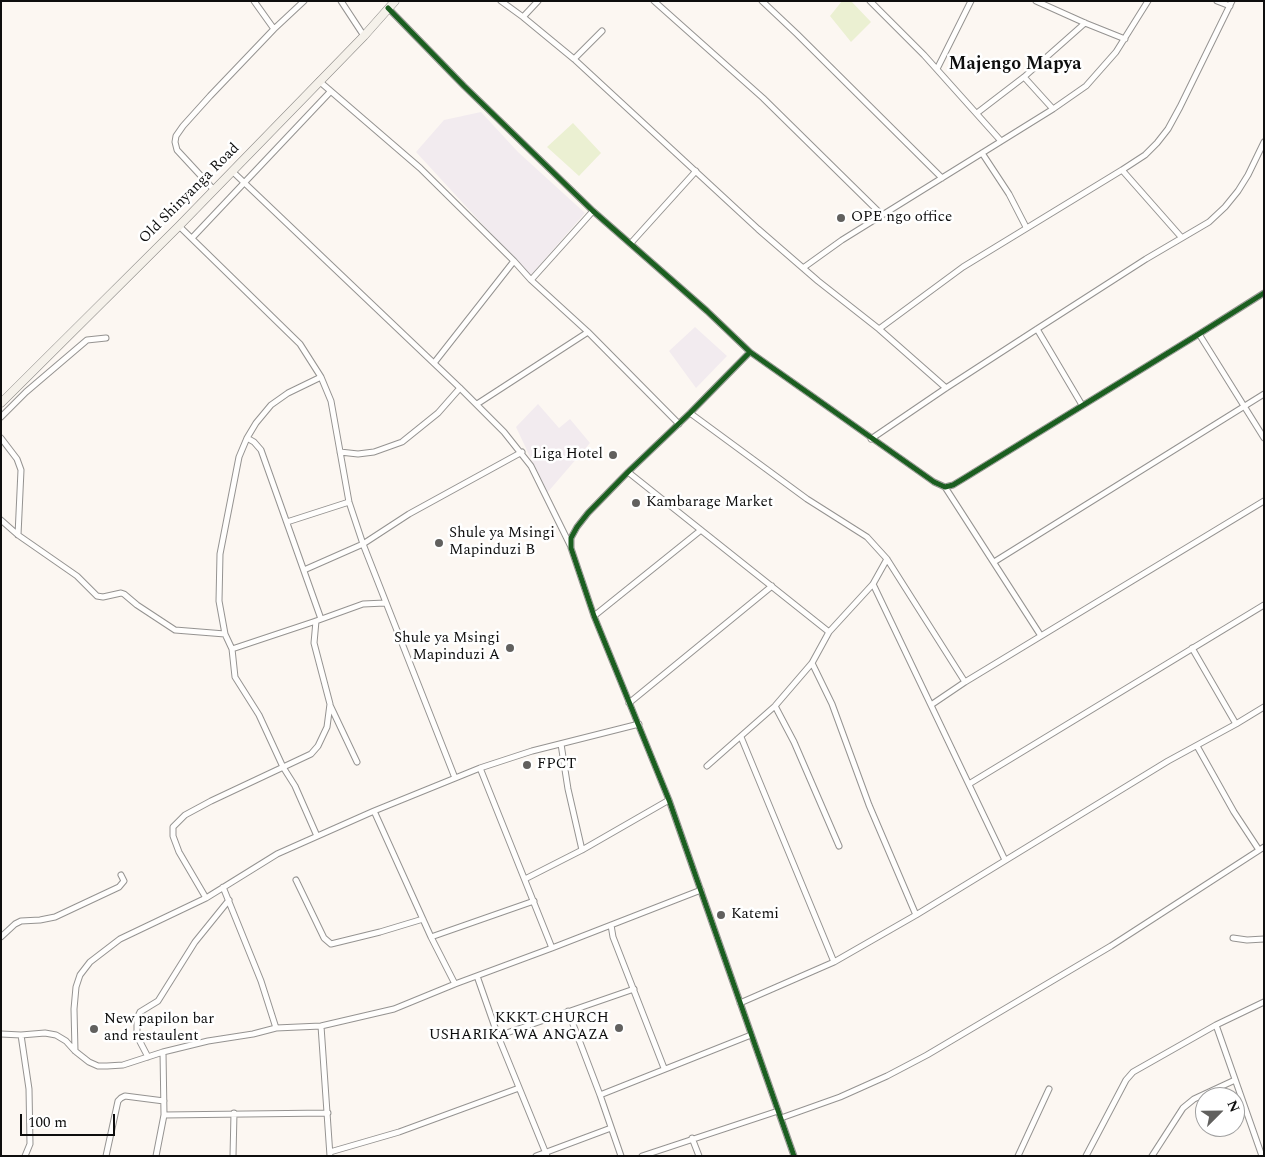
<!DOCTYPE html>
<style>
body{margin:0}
#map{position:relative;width:1265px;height:1157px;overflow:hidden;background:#fcf7f2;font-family:Spectral,serif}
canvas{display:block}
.frame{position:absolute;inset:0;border:2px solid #0e0e0e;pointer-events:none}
.north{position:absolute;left:1195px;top:1087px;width:50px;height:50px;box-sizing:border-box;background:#fff;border:1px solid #9f9f9f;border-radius:50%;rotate:67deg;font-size:14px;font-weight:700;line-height:20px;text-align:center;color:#0e0e0e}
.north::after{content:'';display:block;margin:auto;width:18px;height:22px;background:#61605e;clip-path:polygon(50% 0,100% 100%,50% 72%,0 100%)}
.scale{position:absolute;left:20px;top:1114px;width:95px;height:22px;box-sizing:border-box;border:2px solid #0e0e0e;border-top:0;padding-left:6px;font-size:15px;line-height:18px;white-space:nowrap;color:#0e0e0e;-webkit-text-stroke:4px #fff;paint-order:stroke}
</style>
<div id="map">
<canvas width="1265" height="1157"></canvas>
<div class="frame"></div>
<div class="north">N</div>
<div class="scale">100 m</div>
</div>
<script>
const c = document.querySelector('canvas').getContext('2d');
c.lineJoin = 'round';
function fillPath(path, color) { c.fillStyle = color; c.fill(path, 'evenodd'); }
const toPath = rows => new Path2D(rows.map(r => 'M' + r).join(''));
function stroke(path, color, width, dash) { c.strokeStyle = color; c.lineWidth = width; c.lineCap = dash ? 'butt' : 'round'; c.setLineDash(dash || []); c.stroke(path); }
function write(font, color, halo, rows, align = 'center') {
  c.font = font + ' Spectral,serif'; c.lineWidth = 5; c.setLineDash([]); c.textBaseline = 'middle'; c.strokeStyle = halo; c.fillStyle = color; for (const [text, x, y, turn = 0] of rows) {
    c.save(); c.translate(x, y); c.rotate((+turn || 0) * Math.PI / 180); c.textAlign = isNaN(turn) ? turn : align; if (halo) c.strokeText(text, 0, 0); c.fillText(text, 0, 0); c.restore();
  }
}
const industrial = toPath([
 [481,112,518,152,585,213,530,276,416,152,444,120],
 [695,327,727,356,696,388,669,351],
 [538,404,559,428,570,419,590,443,547,493,516,427]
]);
const green = toPath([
 [842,1,851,1,871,22,851,42,830,16],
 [573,123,601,153,579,176,547,147]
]);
const street = toPath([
 [254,1,274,29],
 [341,1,364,36],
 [501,1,523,17,574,59,758,229,818,281,879,329,946,388],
 [654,1,763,98,882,215],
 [762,1,797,34,942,178],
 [870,1,924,55,1001,141],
 [1036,1,1085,23,1125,39],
 [1217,1,1230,6],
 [388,8,464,86,593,211,707,311,750,352,934,482,945,487,953,485,963,479,1199,334,1264,293],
 [523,17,538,1],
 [574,59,602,31],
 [937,69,971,1],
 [1024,77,1053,109],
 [319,81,420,168,514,261,531,280,588,332,679,424],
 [977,113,1024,77,1085,23],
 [982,153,1009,194,1026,227],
 [1122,170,1182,238],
 [232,171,460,388,504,432,531,466,571,547],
 [214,190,177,150,175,142,176,136,183,126,210,96,274,29,304,1],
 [179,226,300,344,321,377,331,401,349,502,363,544,455,778],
 [192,238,330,92],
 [631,243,696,171],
 [803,268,842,240,1053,109,1086,86,1116,52,1148,1],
 [531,280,593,211],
 [879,329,963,267,1122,170,1145,155,1157,143,1168,129,1180,107,1232,1],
 [1037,329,1082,405],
 [1199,334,1264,438],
 [750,352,690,413,628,472,588,513,577,527,571,538,571,548,594,616,669,800,794,1156],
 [434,363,514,261],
 [477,404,588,332],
 [690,413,807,499,867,537,887,559,965,682],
 [1,417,26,392,87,340,106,338],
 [1,438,17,459,21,470,18,535],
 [247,438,254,442,261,450,321,619],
 [871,439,946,388,1037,329,1146,259,1209,222,1225,207,1238,191,1248,175,1264,142],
 [340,452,358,454,374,452,402,442,438,413,460,388],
 [628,472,829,632],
 [945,487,1041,636],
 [1,520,18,535,77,576,97,596,103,597,121,593,124,594,137,605,175,630,225,634],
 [287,522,349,502],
 [994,562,1264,394],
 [304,570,363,544,409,514,522,452],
 [873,584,1005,860],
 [594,616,701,530],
 [1192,648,1236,724],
 [232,649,316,621,363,604,385,603],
 [812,663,832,704,869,805,916,915],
 [629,703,772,586],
 [330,705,357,762],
 [931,705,965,682,1264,501],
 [775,706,794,742,839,846],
 [741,737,834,962],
 [561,744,568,789,582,850],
 [1197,746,1234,812,1259,850],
 [707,766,775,706,812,663,829,632,873,584,887,559],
 [480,768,552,948],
 [969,784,1264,605],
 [374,811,431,937,455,984],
 [317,836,295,786,283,767,259,715,235,677,232,649,225,634,219,601,220,554,239,457,247,438,256,423,271,405,288,393,321,377],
 [525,879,582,850,669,800],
 [296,880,324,938,331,944,380,932,423,919],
 [223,887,261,981,276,1028],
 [206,898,179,852,173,836,173,827,185,815,211,801,311,754,318,746,327,727,330,704,314,643,316,621],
 [611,925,613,937,664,1068],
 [1,937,15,924,21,921,40,920,55,917,119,887,124,881,121,875],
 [431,937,534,901],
 [1233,938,1247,940,1264,939],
 [477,976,498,1036,547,1156],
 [740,1003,834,962,916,915,1168,761,1236,724,1264,707],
 [568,1011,600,1095,621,1156],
 [1216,1025,1262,1156],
 [321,1026,330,1156],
 [1,1034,21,1035,45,1033,56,1035,66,1041,75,1051,89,1062,98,1066,107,1066,123,1065,163,1052,208,1041,253,1034,276,1028,321,1026,394,1009,455,984,552,948,701,890],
 [21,1035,29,1089,30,1144,25,1156],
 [498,1036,634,989],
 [75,1051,74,1009,76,987,80,975,90,962,120,939,206,898,277,854,374,811,480,768,532,751,639,724],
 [148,1057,137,1036,137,1018,140,1012,158,1001,195,942,229,900],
 [600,1095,751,1035],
 [164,1115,328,1113],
 [781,1118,840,1097,887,1076,927,1055,1111,946,1264,847],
 [692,1138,699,1156],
 [330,1152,399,1132,519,1088],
 [106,1156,118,1101,121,1098,125,1096,164,1101],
 [156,1156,164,1115,163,1052],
 [233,1156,234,1113],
 [536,1156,611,1128],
 [642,1156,778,1111],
 [1018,1156,1049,1089],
 [1086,1156,1126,1080,1133,1072,1216,1025,1264,1002],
 [1152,1156,1183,1108,1194,1099,1235,1080]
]);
const secondary = toPath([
 [1,403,179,226,364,36,395,1]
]);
const cycleway = toPath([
 [388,8,464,86,593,211,707,311,750,352,934,482,945,487,953,485,963,479,1199,334,1264,293],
 [750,352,690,413,628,472,588,513,577,527,571,538,571,548,594,616,669,800,794,1156]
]);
const markers = [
 [841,218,5,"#61605e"],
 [613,455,5,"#61605e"],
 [636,503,5,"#61605e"],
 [439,543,5,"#61605e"],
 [510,648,5,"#61605e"],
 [527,765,5,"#61605e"],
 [721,915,5,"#61605e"],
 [619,1028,5,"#61605e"],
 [94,1029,5,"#61605e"]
];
const streetNames = [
 ["Old Shinyanga Road",190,194,-45]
];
const poiNames = [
 ["OPE ngo office",851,218],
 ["Liga Hotel",603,455,"right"],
 ["Kambarage Market",646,503],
 ["Shule ya Msingi",449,534],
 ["Mapinduzi B",449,551],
 ["Shule ya Msingi",500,639,"right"],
 ["Mapinduzi A",500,656,"right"],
 ["FPCT",537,765],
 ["Katemi",731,915],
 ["KKKT CHURCH",609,1019,"right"],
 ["USHARIKA WA ANGAZA",609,1036,"right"],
 ["New papilon bar",104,1020],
 ["and restaulent",104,1037]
];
const quarterNames = [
 ["Majengo Mapya",1015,65]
];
fillPath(industrial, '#f2ebef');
fillPath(green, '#ebf0d2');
stroke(street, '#959391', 7);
stroke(secondary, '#8c8a87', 9);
stroke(street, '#fffefd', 5);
stroke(secondary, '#f5f1ea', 8);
stroke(cycleway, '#1b5e20', 5);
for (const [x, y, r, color] of markers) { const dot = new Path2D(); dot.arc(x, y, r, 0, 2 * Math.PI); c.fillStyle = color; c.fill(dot); stroke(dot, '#fff', 2); }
write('15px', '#0e0e0e', '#fff', streetNames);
write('15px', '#0e0e0e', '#fff', poiNames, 'left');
write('bold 18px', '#0e0e0e', '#fff', quarterNames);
</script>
